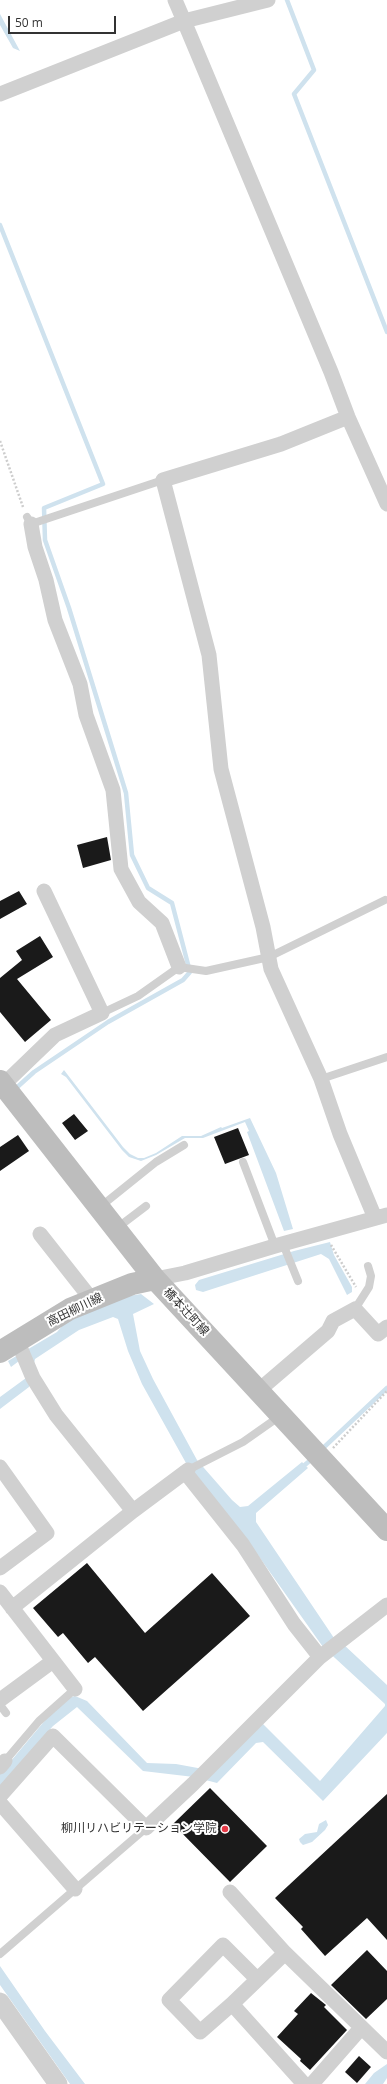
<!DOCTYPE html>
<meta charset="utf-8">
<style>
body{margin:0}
#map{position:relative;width:387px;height:2084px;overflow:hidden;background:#fff;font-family:"Open Sans",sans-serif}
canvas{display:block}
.scale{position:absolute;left:8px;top:16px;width:108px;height:18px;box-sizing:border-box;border:2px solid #333;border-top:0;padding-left:5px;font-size:12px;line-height:14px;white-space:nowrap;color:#333;-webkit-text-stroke:3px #fff;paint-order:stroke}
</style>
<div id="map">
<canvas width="387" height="2084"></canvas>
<div class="scale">50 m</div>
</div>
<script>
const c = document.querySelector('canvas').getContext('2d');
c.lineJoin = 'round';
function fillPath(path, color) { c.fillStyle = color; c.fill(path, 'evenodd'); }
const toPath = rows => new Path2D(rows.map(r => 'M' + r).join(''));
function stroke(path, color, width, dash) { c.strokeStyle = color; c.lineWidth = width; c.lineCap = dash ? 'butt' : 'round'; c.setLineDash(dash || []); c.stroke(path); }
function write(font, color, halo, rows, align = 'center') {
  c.font = font + ' "Open Sans","Noto Sans JP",sans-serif'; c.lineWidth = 4; c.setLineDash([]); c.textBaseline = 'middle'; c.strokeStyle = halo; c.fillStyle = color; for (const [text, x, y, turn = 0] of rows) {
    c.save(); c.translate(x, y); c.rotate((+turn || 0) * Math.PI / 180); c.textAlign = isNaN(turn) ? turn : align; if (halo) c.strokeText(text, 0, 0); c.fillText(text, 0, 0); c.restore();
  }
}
const water = toPath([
 [0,14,20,51,13,48,0,25],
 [64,1070,123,1147,130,1154,138,1158,144,1158,156,1153,182,1136,201,1136,221,1127,222,1128,250,1118,276,1173,293,1229,284,1231,247,1132,249,1131,245,1122,203,1138,185,1138,156,1155,141,1161,129,1157,122,1150,66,1077,61,1074],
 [330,1242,334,1255,352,1287,352,1292,347,1295,329,1259,321,1254,203,1292,196,1290,195,1285,199,1280,294,1251],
 [141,1294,154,1304,133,1314,140,1351,153,1379,197,1460,232,1500,240,1507,248,1506,302,1462,308,1468,256,1513,256,1522,334,1638,343,1644,387,1685,387,1733,323,1801,263,1742,256,1743,217,1783,194,1777,143,1771,77,1707,53,1726,0,1786,0,1774,47,1718,71,1697,75,1696,87,1701,147,1763,176,1764,214,1771,262,1723,320,1781,385,1706,385,1704,323,1647,255,1551,191,1472,142,1384,128,1351,118,1319,113,1317,79,1330,35,1359,29,1387,0,1409,0,1397,26,1378,19,1361,11,1367,8,1361,57,1332,68,1319,129,1296],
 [326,1820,328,1825,325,1830,312,1842,303,1845,300,1842,299,1839,305,1834,317,1832,319,1824],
 [0,1966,45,2031,85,2084,70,2084,0,1985],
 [387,2064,387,2078,383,2084,365,2084,374,2073]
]);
const stream = toPath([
 [287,0,314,70,294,94,387,332],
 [0,225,103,484,44,508,45,540,69,608,126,793,132,855,148,888,172,903,190,972,183,980,108,1022,34,1072,14,1090],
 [321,1450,387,1388],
 [300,1469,313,1458]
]);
const building = toPath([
 [107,837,111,860,83,868,77,845],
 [19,891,27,904,0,919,0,901],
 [40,936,53,957,17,979,51,1020,25,1042,0,1012,0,978,22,960,16,951],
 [74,1114,88,1131,75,1140,62,1123],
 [238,1128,249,1155,225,1164,214,1137],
 [18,1135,29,1151,0,1171,0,1147],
 [87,1563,145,1633,212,1573,250,1616,143,1711,95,1657,88,1663,63,1633,58,1637,33,1608],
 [210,1788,267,1846,230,1882,173,1824],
 [387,1794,387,1940,367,1918,325,1956,301,1929,303,1927,275,1898],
 [367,1950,387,1971,387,1999,366,2019,331,1985],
 [311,1993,326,2005,324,2007,347,2030,310,2070,300,2061,301,2059,277,2037,298,2014,294,2011],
 [359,2056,371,2067,357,2083,345,2072]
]);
const path = toPath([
 [0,441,23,507],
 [331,1245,356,1287],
 [333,1448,387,1391]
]);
const service = toPath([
 [27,517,31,524,163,480],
 [102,1013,138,996,179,967,206,971,269,957,385,900],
 [321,1079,387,1057],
 [243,1162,275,1246],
 [100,1207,156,1162,184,1145],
 [117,1228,146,1206],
 [283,1244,298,1281],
 [355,1309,369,1287,371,1276,368,1266],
 [188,1470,243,1442,280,1416],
 [0,1705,6,1713],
 [5,1761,39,1721,75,1689],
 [0,1954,146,1828]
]);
const minor = toPath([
 [175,0,184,21,268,0],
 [0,94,184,21,331,372,348,417,387,504],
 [348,417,281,444,163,480,209,655,221,769,263,927,271,969,321,1079,340,1134,375,1218],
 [31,524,35,547,46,580,55,620,80,684,86,715,113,790,121,869,139,902,162,923,179,967],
 [3,1085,55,1035,102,1013,44,891],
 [40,1234,92,1300],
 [155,1279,185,1273,275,1246,387,1215],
 [17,1340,33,1378,56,1415,133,1511],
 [258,1391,328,1331,333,1321,355,1309,378,1334,387,1327],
 [0,1467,47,1533,0,1568],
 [185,1472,243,1545,294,1624,320,1657],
 [0,1592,75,1689],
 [12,1608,133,1511,188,1470],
 [0,1700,53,1661],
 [0,1767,5,1761],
 [0,1796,53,1736,146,1828,193,1784,320,1657,387,1605],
 [0,1803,75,1889],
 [230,1892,285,1953,387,2052],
 [285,1953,232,2004,304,2084],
 [232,2004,200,2032,169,2000,223,1945,257,1979],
 [312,2084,361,2028]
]);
const tertiary = toPath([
 [0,2002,58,2084]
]);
const secondary = toPath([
 [0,1081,155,1279,387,1530],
 [0,1352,70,1309,132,1284,155,1279]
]);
const markers = [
 [225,1829,4,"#e63946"]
];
const streetNames = [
 ["高田柳川線",75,1310,-26],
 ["橋本辻町線",186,1312,47]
];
const poiNames = [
 ["柳川リハビリテーション学院",217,1829]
];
fillPath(water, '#cfe2ee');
stroke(stream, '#cfe2ee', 4.5);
fillPath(building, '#1a1a1a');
stroke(path, '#cdcdcd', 2.5, [2, 2]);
stroke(service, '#d0d0d0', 8);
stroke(minor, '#d0d0d0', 15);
stroke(tertiary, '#d0d0d0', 19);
stroke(secondary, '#bdbdbd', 22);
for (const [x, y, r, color] of markers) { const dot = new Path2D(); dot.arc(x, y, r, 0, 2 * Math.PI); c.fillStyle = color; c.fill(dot); stroke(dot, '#fff', 1.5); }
write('12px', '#333', '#fff', streetNames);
write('12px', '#333', '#fff', poiNames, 'right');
</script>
